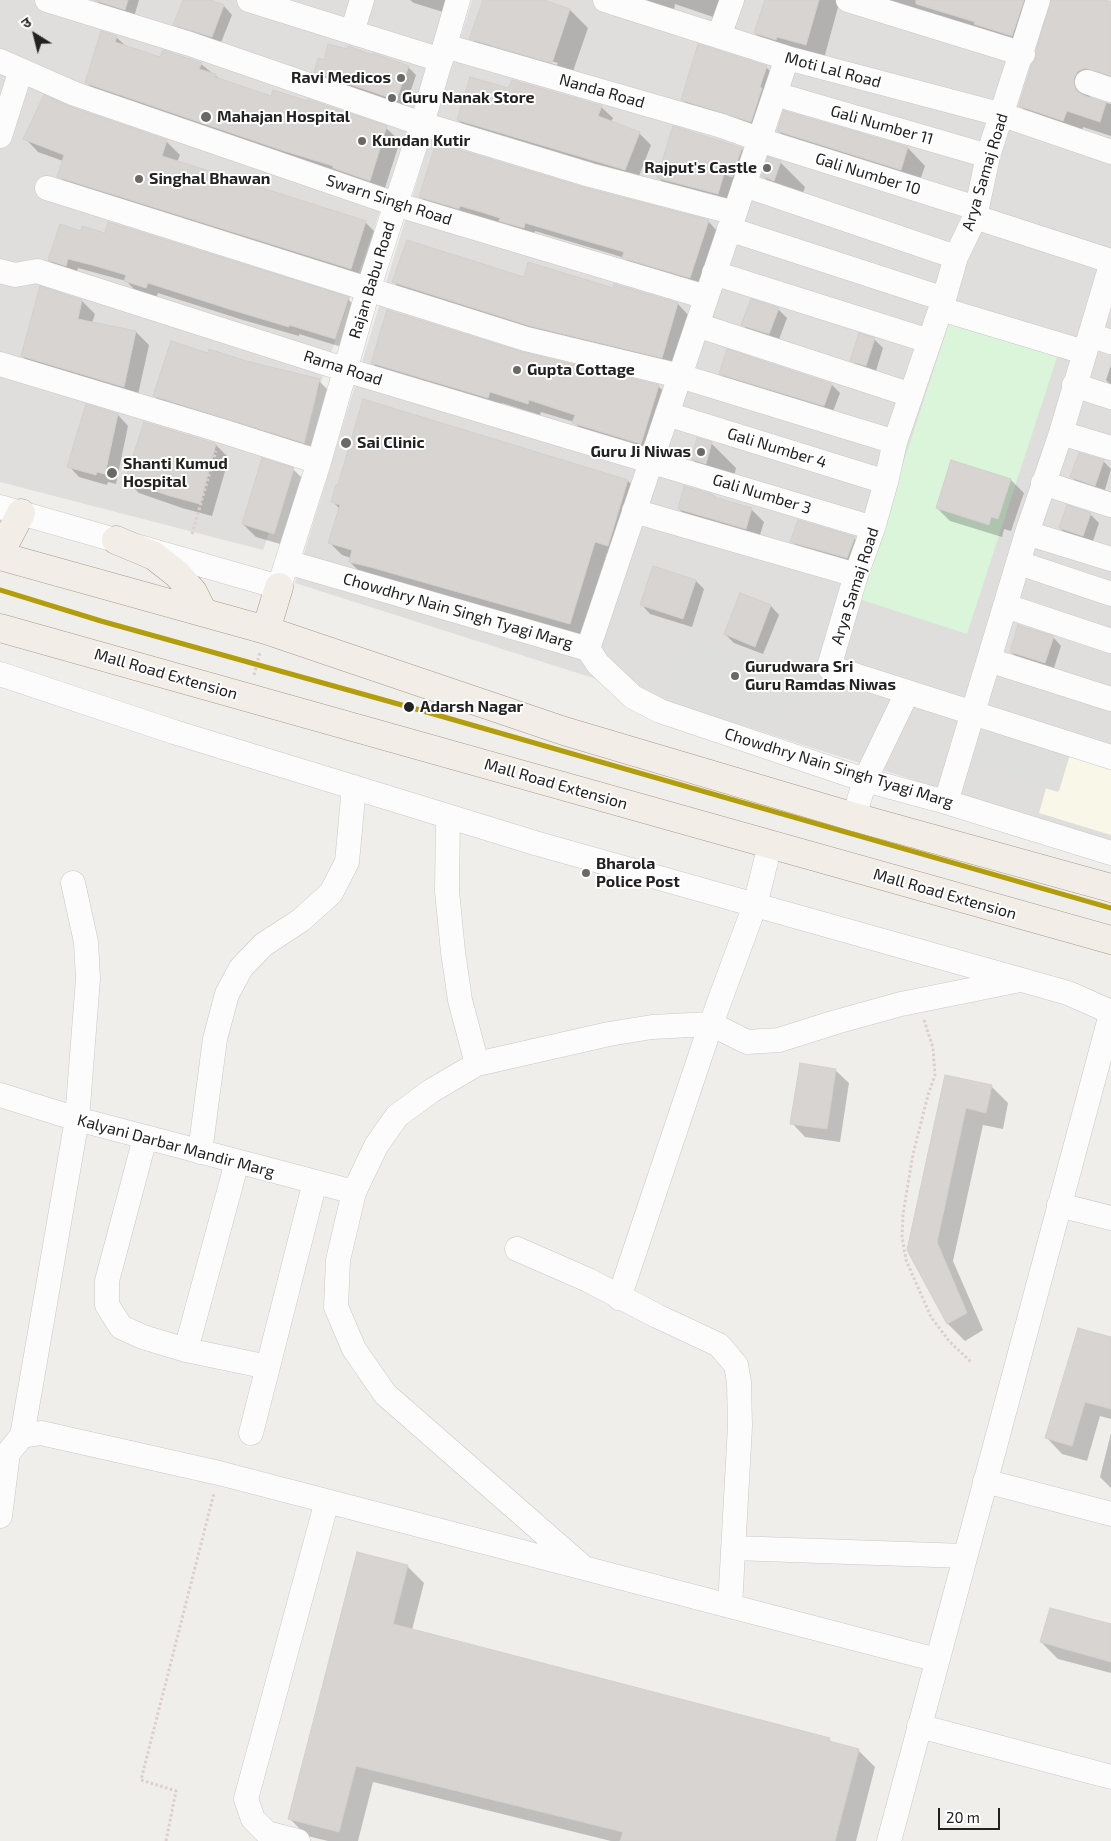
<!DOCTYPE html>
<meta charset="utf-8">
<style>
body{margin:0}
#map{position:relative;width:1111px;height:1841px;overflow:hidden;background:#f0eeeb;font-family:"Exo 2","Noto Sans Devanagari",sans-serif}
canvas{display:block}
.north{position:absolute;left:10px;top:10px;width:50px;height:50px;-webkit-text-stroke:4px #fff;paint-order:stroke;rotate:324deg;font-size:14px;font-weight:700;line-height:20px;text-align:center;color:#222}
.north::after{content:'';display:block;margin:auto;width:18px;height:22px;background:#222;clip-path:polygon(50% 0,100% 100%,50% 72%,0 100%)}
.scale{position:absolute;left:938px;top:1808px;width:62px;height:22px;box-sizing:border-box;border:2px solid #222;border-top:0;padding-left:6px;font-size:15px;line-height:18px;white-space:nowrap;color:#222;-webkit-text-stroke:4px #fff;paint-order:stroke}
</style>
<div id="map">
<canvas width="1111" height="1841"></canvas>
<div class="north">उ</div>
<div class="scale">20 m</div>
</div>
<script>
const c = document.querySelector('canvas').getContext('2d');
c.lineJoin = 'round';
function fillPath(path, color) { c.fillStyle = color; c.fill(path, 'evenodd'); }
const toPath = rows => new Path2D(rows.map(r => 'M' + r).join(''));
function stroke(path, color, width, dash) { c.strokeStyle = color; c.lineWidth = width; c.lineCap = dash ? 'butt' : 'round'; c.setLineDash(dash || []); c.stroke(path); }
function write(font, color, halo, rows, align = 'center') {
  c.font = font + ' "Exo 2",sans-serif'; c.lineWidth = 4; c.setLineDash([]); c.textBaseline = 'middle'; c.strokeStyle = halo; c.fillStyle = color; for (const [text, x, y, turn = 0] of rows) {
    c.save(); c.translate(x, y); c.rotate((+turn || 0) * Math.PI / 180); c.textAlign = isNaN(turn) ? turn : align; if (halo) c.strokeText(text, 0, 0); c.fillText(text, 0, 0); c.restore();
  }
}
const residential = toPath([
 [0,0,453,0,263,550,0,482],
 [472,0,1111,0,1111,843,295,583]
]);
const education = toPath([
 [1071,751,1111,763,1111,835,1039,813,1046,788,1059,791]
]);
const religious = toPath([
 [686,635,799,666,780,735,667,704],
 [978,721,1071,751,1058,792,965,763]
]);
const park = toPath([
 [951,317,1059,351,967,634,859,599]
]);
const shadow = toPath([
 [96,0,139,0,134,17,105,9],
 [185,0,208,0,224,6,232,15,220,45,183,33,175,24],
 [410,0,461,0,456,16,414,3],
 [484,0,540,0,570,10,588,28,570,80,489,57,471,38],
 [491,44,558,63,557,65,491,46],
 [647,0,729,0,722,20,675,4,674,10,650,3],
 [766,0,840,0,823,62,772,50,755,33],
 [842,0,1038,0,1029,52],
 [1052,0,1105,0,1111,4,1111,86,1090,95,1090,99,1111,104,1111,136,1083,127,1080,137,1036,122,1020,105,1037,58],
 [116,37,127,47,161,59,201,64,221,80,272,98,386,128,400,141,383,194,100,96,87,83],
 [325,61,408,67,416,75,405,108,324,80,315,72],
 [766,67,779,80,764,134,696,113,683,100],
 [509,90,601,107,613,118,611,122,639,133,651,145,637,181,470,131,458,120],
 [70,108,166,141,180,155,177,162,365,222,378,235,364,282,72,190,59,176,63,161,38,152,25,138],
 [785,112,908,148,925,166,918,186,796,148,778,131],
 [742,149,750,158,741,185,733,182,727,202,667,187,659,178],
 [780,162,805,187,799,205,788,201,763,176],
 [586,189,708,221,717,231,699,286,633,267,625,258,535,231,533,237,429,206,420,196],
 [81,233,348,299,358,309,345,348,299,334,299,336,243,320,158,293,156,298,136,291,126,281,78,268,76,275,59,270,49,260],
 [524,279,614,289,678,304,690,317,675,369,406,295,394,282],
 [41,288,82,301,95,314,92,323,136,332,149,345,137,399,35,369,22,356],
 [778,309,787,318,778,342,751,333,743,325],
 [874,339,883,348,875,374,860,369,852,360],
 [728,351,832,385,840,393,832,414,729,382,720,373],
 [522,353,658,386,670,398,653,455,586,435,574,422,541,412,540,415,502,403,500,409,385,375,372,363],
 [209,354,319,381,331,393,316,454,166,408,154,395],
 [1111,365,1111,385,1106,380],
 [118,415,128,426,116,484,108,482,107,485,79,477,69,466],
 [145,423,216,445,229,458,212,516,182,508,139,493,126,480],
 [711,443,736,468,731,488,717,484,692,459],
 [1103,461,1111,469,1104,493,1080,486,1072,477],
 [952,462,1011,480,1024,493,1011,531,1004,529,1002,537,950,521,937,508],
 [293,469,306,482,287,546,256,537,243,524],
 [628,481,640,493,620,557,607,553,582,635,362,574,350,562,351,558,342,555,330,543,340,509,332,501],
 [714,496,717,499,751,509,764,522,758,541,692,522,679,509],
 [1090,514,1099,523,1092,544,1069,537,1060,528],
 [854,538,863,547,856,566,800,550,792,541],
 [696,581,704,589,692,627,650,614,642,605],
 [741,595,771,606,779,615,763,654,734,643,725,634],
 [1053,637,1061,646,1053,671,1020,660,1011,652],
 [835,1070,849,1083,840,1142,805,1137,792,1123],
 [946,1076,991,1086,1008,1103,1003,1129,983,1125,953,1261,983,1330,965,1341,948,1324,908,1250],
 [1111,1338,1111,1419,1100,1416,1087,1461,1062,1454,1047,1438],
 [1111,1433,1111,1488,1100,1477],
 [407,1566,424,1583,412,1630,829,1739,833,1744,858,1750,875,1767,856,1841,611,1841,373,1782,358,1841,328,1841,307,1836,290,1819],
 [1111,1626,1111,1673,1058,1659,1041,1642]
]);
const building = toPath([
 [94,0,128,0,125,10,94,0],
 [183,0,211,0,224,5,212,37,173,25,183,0],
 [483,0,544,0,570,9,552,63,469,39,483,0],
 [765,0,819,0,806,45,777,37,776,40,754,33,765,0],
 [916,0,1024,0,1012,36,974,24,975,22,916,4,916,0],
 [1051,0,1103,0,1111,2,1111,76,1085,68,1078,71,1074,78,1074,85,1077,91,1083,95,1106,103,1100,122,1067,111,1063,121,1019,106,1032,64,1036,58,1036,51,1051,0],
 [101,31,117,36,115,42,160,57,163,50,202,63,199,69,216,74,215,77,271,96,273,90,307,101,307,99,387,126,370,181,333,168,333,166,281,150,85,83,101,31],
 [328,44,347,49,348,46,373,55,373,53,409,66,396,100,314,72,318,58,324,60,328,44],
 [698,44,767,66,760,87,762,88,751,122,681,100,698,44],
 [470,77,508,88,512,80,602,106,598,116,640,132,625,170,457,120,470,77],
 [44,95,71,107,167,140,162,156,366,221,351,269,57,177,64,155,23,139,44,95],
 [784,111,908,147,901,170,777,131,784,111],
 [673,126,742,148,732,177,724,174,718,194,657,178,673,126],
 [436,143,586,188,709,220,690,278,622,258,624,252,525,223,524,228,499,221,500,218,481,212,460,206,459,209,419,197,436,143],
 [768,157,781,161,774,181,762,176,768,157],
 [108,222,349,297,335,339,289,325,289,327,232,310,148,283,146,288,124,281,126,275,92,265,68,259,66,266,48,260,60,224,81,231,82,226,105,233,108,222],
 [407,240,524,277,528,262,613,288,614,284,678,303,662,358,530,326,392,282,407,240],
 [40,286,82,300,78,319,136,331,124,387,21,356,40,286],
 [751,299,779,308,769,334,741,325,751,299],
 [387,310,522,352,659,385,641,444,572,423,575,415,529,400,528,404,490,392,488,398,371,363,387,310],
 [859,333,875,338,866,366,850,361,859,333],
 [171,341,208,353,209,349,246,361,320,379,304,443,153,396,171,341],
 [727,349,832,384,824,406,719,374,727,349],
 [363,399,628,480,608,546,595,542,570,624,370,567,349,562,352,550,328,543,340,505,331,502,336,485,338,485,363,399],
 [86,404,118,414,105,474,97,472,96,475,67,467,86,404],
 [144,422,216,444,200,504,170,496,125,481,144,422],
 [697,438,712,442,706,464,691,459,697,438],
 [1079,453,1104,460,1095,486,1070,477,1079,453],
 [262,458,294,468,274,534,242,524,262,458],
 [951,460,1011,479,998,519,991,517,989,525,936,508,951,460],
 [684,486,714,495,714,497,752,508,746,529,678,509,684,486],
 [1067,505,1091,513,1083,536,1059,528,1067,505],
 [798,520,855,537,847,558,790,542,798,520],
 [653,566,696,580,683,619,640,605,653,566],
 [740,593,771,605,755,647,724,634,740,593],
 [1018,625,1054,636,1045,663,1010,652,1018,625],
 [800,1063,836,1069,827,1129,790,1124,800,1063],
 [945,1075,992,1085,986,1113,966,1108,937,1242,967,1313,947,1324,907,1250,945,1075],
 [1078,1328,1111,1337,1111,1409,1085,1402,1072,1446,1045,1438,1078,1328],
 [357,1552,408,1565,393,1624,830,1738,829,1741,859,1749,835,1841,620,1841,623,1832,356,1766,339,1832,288,1819,357,1552],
 [1050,1608,1111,1624,1111,1662,1040,1642,1050,1608]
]);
const path = toPath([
 [192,534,216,451],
 [254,675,260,652],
 [924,1020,933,1048,935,1075,928,1095,913,1154,903,1214,902,1237,906,1260,931,1317,949,1341,971,1362],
 [166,1841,176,1791,141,1780,214,1493]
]);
const minor = toPath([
 [47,0,190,44,422,124,590,175,735,213],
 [249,0,441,60],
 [605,0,787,58,1003,115,1111,152],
 [848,0,1023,54],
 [1038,0,988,156,975,217,956,257,944,299,895,442,886,482,873,528,856,575,829,667,1111,757],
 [352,32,362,0],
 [719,36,732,0],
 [445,46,722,126,769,143,976,208],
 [0,61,75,94,395,204,706,297],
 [1087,82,1111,90],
 [775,94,988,156],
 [0,136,21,70],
 [744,185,956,257],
 [47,188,526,339,680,376,895,442],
 [975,217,1111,261],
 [729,229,944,299],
 [0,271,15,275,37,271,356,373,873,528],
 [714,273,929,341],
 [941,309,1084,352],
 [697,325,911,395],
 [1090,335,1111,342],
 [0,364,222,431,319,462],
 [1074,385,1111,397],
 [667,414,886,482],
 [1061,433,1111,448],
 [1043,483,1111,505],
 [0,507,279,587,287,562,588,649,598,664,633,697,660,711,865,780,946,802,1111,853],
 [634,511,856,575],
 [1027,533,1111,559],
 [287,562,319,462,368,290,422,124,458,0],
 [1019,563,1111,594],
 [1006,606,1111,641],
 [588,649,787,58],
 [989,660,1111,699],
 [0,674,174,732,535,843,1068,993,1111,1012],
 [946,802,1027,533,1061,433,1111,265],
 [448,816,447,891,453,952,460,1000,477,1064],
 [854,817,865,780,907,693],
 [0,1095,77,1119,354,1192],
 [145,1138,107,1281,107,1305,121,1327,143,1337,186,1350,268,1367],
 [200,1152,215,1039,227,994,241,968,263,945,301,920,331,893,347,862,354,787],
 [1059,1205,1111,1218],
 [517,1249,588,1280,657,1316,719,1345,736,1365,739,1382,740,1426,730,1606],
 [619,1298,711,1024,755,905,770,845],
 [186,1350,237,1162],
 [251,1433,315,1182],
 [22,1436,41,1433,219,1473,937,1660],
 [985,1481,1111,1514],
 [0,1516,8,1453,22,1436,77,1119,88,979,86,942,73,883],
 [733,1548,965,1556],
 [584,1568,385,1394,354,1349,336,1307,338,1260,354,1192,376,1146,397,1116,431,1091,477,1064,609,1034,652,1027,711,1024,747,1042,779,1040,836,1022,901,1004,1020,980],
 [919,1726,1111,1777],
 [298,1841,267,1833,253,1819,246,1799,327,1501],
 [889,1841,1111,1014]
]);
const major = toPath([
 [116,540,154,556,177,574,193,592,203,612],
 [0,553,21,513],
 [0,556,266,630,564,731,854,817,1111,888],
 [0,628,1111,940],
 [266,630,279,587]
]);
const metro1 = toPath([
 [0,590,101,621,409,707,1111,908]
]);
const markers = [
 [401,78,5,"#6a6968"],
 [392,98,5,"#6a6968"],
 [206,117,6,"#6a6968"],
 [362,141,5,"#6a6968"],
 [767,168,5,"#6a6968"],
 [139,179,5,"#6a6968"],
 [517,370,5,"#6a6968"],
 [346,443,6,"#6a6968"],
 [701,452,5,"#6a6968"],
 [112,473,6,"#6a6968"],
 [735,676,5,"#6a6968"],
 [409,707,6,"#222"],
 [586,873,5,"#6a6968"]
];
const streetNames = [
 ["Moti Lal Road",833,70,15],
 ["Nanda Road",602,91,16],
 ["Gali Number 11",882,125,16],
 ["Arya Samaj Road",985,172,-73],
 ["Gali Number 10",868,174,17],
 ["Swarn Singh Road",389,200,18],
 ["Rajan Babu Road",372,280,-73],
 ["Rama Road",343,368,18],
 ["Gali Number 4",777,448,17],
 ["Gali Number 3",762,494,17],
 ["Arya Samaj Road",855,586,-72],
 ["Chowdhry Nain Singh Tyagi Marg",458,611,16],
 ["Mall Road Extension",166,674,16],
 ["Chowdhry Nain Singh Tyagi Marg",839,768,17],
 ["Mall Road Extension",556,784,16],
 ["Mall Road Extension",945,894,16],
 ["Kalyani Darbar Mandir Marg",176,1146,15]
];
const poiNames = [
 ["Ravi Medicos",391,78,"right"],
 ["Guru Nanak Store",402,98],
 ["Mahajan Hospital",217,117],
 ["Kundan Kutir",372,141],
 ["Rajput's Castle",757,168,"right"],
 ["Singhal Bhawan",149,179],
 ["Gupta Cottage",527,370],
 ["Sai Clinic",357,443],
 ["Guru Ji Niwas",691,452,"right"],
 ["Shanti Kumud",123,464],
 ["Hospital",123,482],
 ["Gurudwara Sri",745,667],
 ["Guru Ramdas Niwas",745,685],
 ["Bharola",596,864],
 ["Police Post",596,882]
];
const stopNames = [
 ["Adarsh Nagar",420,707]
];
fillPath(residential, '#dfdedc');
fillPath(education, '#f8f7e8');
fillPath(religious, '#dededc');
fillPath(park, '#daf5da');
fillPath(shadow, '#0003');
fillPath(building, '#d7d4d2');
stroke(building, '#d3d0cc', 1);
stroke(minor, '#c9c8c7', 25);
stroke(major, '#a79c86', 29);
stroke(path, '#dccecd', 3, [2.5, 2.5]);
stroke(minor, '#fdfcfc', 24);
stroke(major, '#f3ede7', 28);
stroke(metro1, '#b29d0c', 5);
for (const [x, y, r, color] of markers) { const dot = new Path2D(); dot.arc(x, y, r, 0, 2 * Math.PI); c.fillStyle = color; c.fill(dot); stroke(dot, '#fff', 2); }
write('16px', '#222', '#fff', streetNames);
write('bold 16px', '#222', '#fff', poiNames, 'left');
write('bold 16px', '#222', '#fff', stopNames, 'left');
</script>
